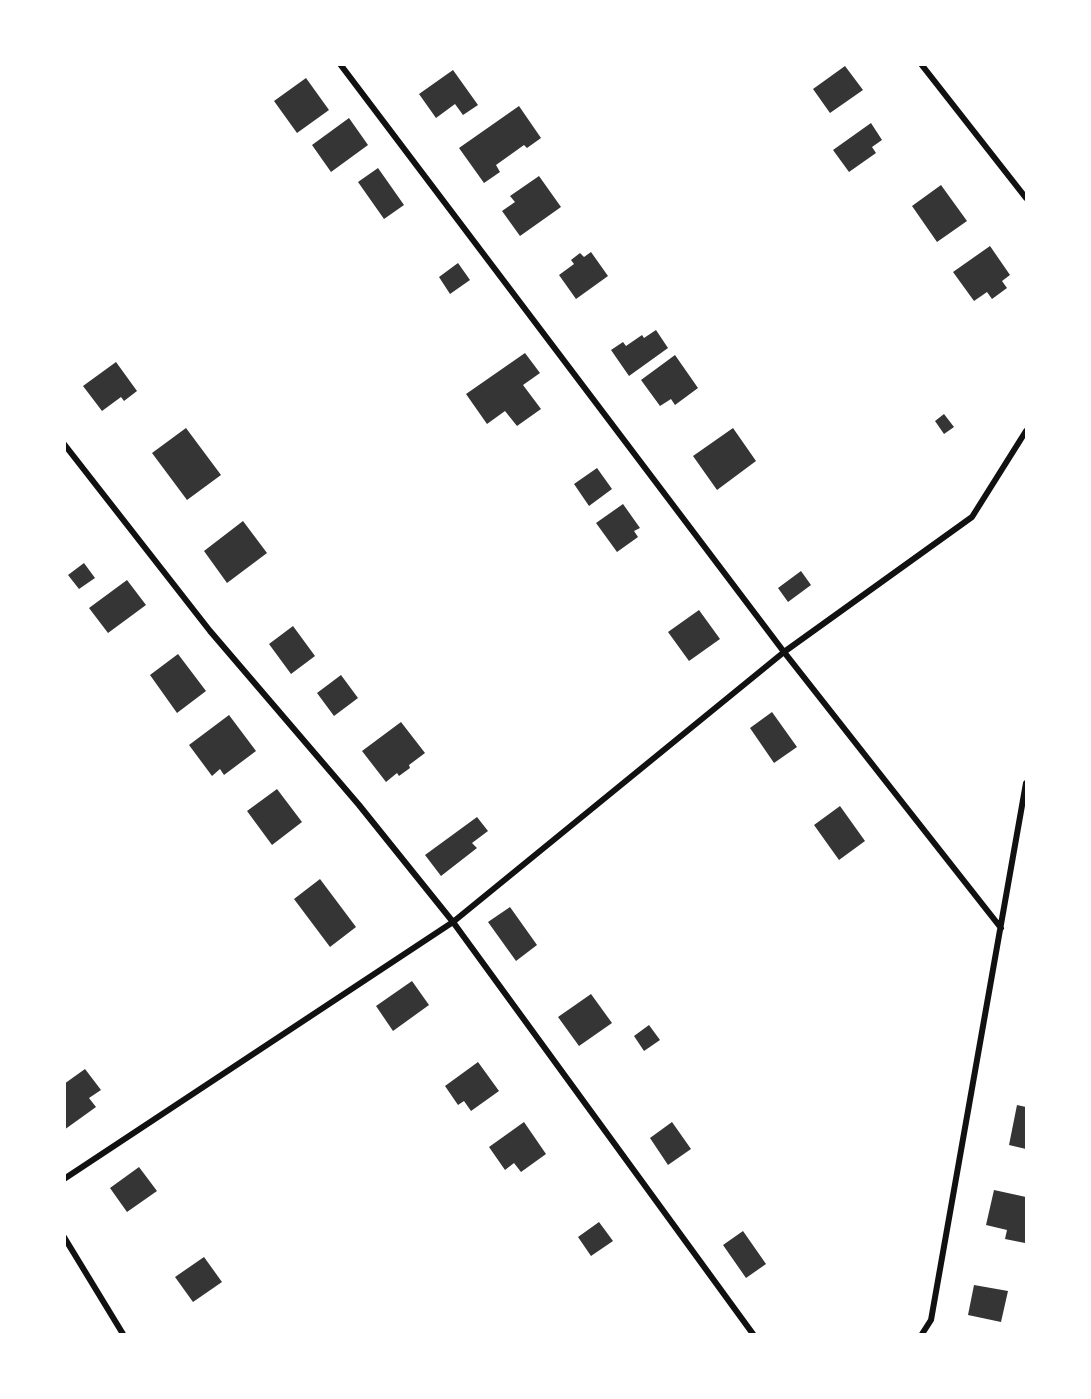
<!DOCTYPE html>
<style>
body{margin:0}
#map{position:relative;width:1091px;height:1399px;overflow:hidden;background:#fff;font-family:Commissioner,sans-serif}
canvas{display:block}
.frame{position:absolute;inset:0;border:66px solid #fff;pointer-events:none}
</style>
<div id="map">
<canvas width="1091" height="1399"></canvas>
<div class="frame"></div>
</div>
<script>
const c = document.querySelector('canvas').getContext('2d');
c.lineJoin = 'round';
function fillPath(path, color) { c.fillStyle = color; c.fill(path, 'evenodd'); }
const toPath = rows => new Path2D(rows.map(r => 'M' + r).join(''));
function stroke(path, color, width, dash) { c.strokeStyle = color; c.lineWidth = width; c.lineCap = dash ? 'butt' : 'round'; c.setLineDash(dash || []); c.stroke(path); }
const building = toPath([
 [845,66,863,90,830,113,813,89],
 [453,70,478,105,463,115,455,104,436,118,419,94],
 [306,78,329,110,297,133,274,101],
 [519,106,541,138,527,148,524,145,496,165,500,172,484,183,459,148],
 [349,118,368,145,331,172,312,145],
 [871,123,882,140,872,147,876,153,849,172,833,150],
 [378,168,404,205,384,219,358,182],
 [539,176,561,207,520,236,502,211,515,202,510,196],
 [941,185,967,221,937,242,912,206],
 [990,246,1010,275,1002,281,1007,288,992,299,987,292,974,301,953,272],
 [591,252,608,276,576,299,559,275,574,264,571,260,580,253,584,257],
 [458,263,470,280,450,294,439,277],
 [656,330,668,348,629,376,611,350,623,342,626,346,642,335,644,338],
 [525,353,540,373,523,385,541,409,517,426,505,411,487,424,466,394],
 [675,355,698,388,675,405,671,399,660,406,641,380],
 [116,362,137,391,124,401,121,397,102,411,83,386],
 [944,414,954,427,944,434,935,421],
 [186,428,221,475,187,500,152,453],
 [733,428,756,461,717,490,693,456],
 [597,468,612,489,589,506,574,484],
 [623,504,640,528,634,531,638,537,617,552,596,523],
 [243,521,267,553,227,583,204,551],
 [84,563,95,578,79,589,68,575],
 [801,571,811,585,788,602,778,588],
 [127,580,146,605,108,633,89,608],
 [699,610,720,639,689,661,668,632],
 [293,626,315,656,291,674,269,644],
 [178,654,206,691,177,713,150,675],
 [341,675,358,698,334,716,317,693],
 [772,712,797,747,774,763,750,728],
 [229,715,256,751,224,775,220,769,212,776,189,745],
 [401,722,425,753,409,765,410,768,399,776,397,773,386,782,362,751],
 [277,789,302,822,272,845,247,811],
 [840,806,865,841,839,860,814,825],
 [477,817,488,831,472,843,477,848,441,876,425,855],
 [320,879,356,927,330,947,294,899],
 [510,907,537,945,516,961,488,922],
 [412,981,429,1005,393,1031,376,1006],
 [591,994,612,1023,579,1046,558,1017],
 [649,1025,660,1040,644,1051,634,1036],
 [478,1062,499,1091,471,1111,464,1101,458,1105,445,1086],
 [85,1069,101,1090,89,1098,96,1107,64,1130,64,1084],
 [1017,1105,1026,1107,1026,1149,1009,1145],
 [524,1122,546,1154,521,1172,514,1163,505,1170,489,1147],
 [672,1122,691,1149,668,1165,650,1138],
 [139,1167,157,1191,127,1212,110,1188],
 [994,1190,1026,1197,1025,1243,1005,1239,1007,1230,986,1225],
 [599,1222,613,1241,591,1256,578,1237],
 [743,1231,766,1264,746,1278,723,1245],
 [204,1257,222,1282,193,1302,175,1277],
 [974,1285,1008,1291,1001,1322,968,1315]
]);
const minor = toPath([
 [340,64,784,652,1001,928],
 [921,64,1026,198],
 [64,444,210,631,359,805,453,922,753,1334],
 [64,1179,453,922,784,652,972,517,1026,431],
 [64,1237,123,1334],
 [922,1334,931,1320,1026,783]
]);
fillPath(building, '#353535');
stroke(minor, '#111', 6);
</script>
